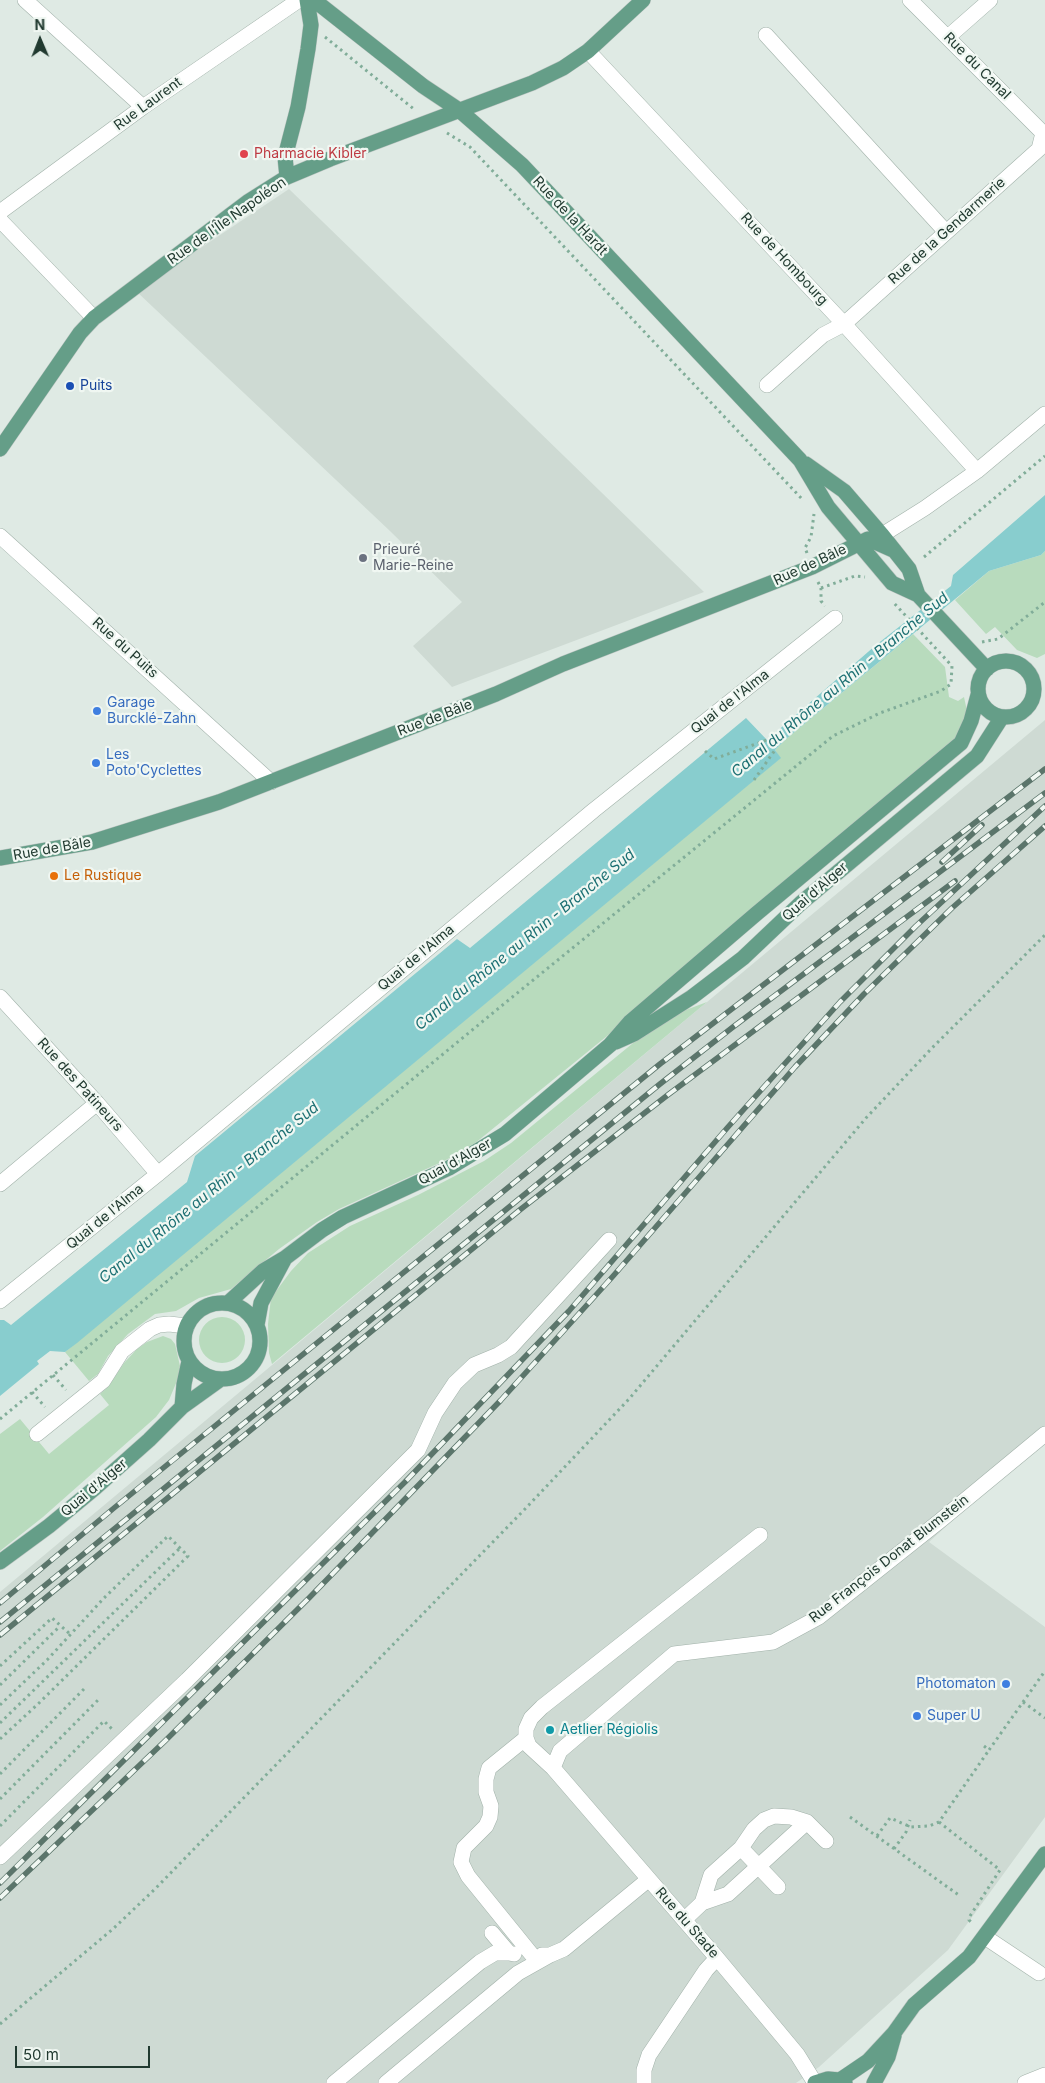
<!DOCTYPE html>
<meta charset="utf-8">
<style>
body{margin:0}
#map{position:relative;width:1045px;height:2083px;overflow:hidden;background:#dfeae4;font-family:Inter,sans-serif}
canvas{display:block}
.north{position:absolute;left:15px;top:15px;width:50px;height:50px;-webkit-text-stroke:4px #f0f7f2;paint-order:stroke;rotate:359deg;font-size:14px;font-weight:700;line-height:20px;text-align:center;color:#213a30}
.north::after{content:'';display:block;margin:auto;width:18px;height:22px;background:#213a30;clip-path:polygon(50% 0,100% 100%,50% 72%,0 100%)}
.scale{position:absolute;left:15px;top:2046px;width:135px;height:22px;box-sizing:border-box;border:2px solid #213a30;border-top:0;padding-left:6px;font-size:15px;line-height:18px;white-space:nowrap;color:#213a30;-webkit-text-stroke:4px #f0f7f2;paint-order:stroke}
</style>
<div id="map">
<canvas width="1045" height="2083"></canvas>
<div class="north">N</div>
<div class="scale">50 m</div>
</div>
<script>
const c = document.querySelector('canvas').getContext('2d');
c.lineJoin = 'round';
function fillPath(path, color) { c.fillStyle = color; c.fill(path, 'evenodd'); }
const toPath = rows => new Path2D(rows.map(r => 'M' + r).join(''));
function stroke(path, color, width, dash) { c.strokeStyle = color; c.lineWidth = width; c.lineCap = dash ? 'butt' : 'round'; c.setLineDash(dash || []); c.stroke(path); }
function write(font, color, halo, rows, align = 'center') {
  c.font = font + ' Inter,sans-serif'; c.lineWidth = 4.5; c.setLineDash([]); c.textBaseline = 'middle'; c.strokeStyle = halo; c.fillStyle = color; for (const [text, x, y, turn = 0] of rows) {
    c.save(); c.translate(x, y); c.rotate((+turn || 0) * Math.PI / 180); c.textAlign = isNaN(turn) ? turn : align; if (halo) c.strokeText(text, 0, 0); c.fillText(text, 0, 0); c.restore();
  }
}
const built = toPath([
 [289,189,704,592,452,687,413,646,462,602,390,531,136,291],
 [1045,720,1045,1436,929,1542,1045,1627,1045,1817,948,1950,819,2067,796,2083,0,2083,0,1592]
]);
const green = toPath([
 [1045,551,1045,654,1037,658,1017,650,995,627,986,634,955,600,989,571,1041,555],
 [913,634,945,667,949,697,958,701,964,697,967,711,965,719,955,738,628,1019,474,1144,446,1160,339,1209,317,1222,279,1249,231,1289,199,1298,176,1311,155,1314,128,1334,108,1356,98,1374,89,1381,65,1352,780,758,775,750,786,739],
 [707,1002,272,1364,269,1353,268,1324,271,1298,291,1271,308,1253,350,1226,418,1195,484,1161,511,1143,638,1039,675,1014],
 '199 1340a23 23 0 1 1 46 0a23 23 0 1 1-46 0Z',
 [163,1336,171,1339,175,1344,180,1366,179,1376,169,1400,156,1417,43,1517,0,1551,0,1434,20,1419,49,1454,109,1405,100,1394,108,1387,124,1363,137,1349,147,1342]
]);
const water = toPath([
 [1045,495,1045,551,1041,555,989,571,786,739,775,750,781,758,77,1343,65,1352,50,1351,37,1361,39,1364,0,1396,0,1320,4,1320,11,1325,187,1182,195,1156,457,939,470,948,746,718,767,740,876,645,951,586,953,575]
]);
const path = toPath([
 [325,37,415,110],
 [447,133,470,147,802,499],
 [807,553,805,548,811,537,814,514],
 [924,557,1045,456],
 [818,582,821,588,821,601,825,606],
 [821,588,855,576,865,577],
 [982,642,998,639,1045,602],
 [705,751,714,759,767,740],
 [754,780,775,750],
 [53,1375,66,1390],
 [32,1392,45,1407],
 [0,1419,505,1003,833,736,880,713,941,691,951,684,952,666,893,602],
 [0,1666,52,1618,71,1635],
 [0,1685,60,1626],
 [1023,1702,1045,1718],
 [0,1705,47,1660,104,1598,168,1536,188,1556,38,1704,0,1739],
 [0,1723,180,1548],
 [984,1746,989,1750,1045,1671],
 [0,1774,84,1689],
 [0,1799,100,1698],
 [850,1817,960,1896],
 [939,1822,1000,1870,970,1916,969,1920,973,1924],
 [0,1826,104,1721,113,1730],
 [877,1836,890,1818,911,1827,929,1826,939,1822,989,1750],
 [894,1849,906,1832,910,1820],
 [0,2024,114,1928,156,1888,525,1509,629,1399,866,1118,932,1048,1045,935]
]);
const minor = toPath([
 [25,0,143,107],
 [766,35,946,232],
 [948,37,990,0],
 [588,51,844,324,977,471],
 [0,212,143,107,299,0],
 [0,220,94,318],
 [767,385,823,335,844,324,1039,149,1043,133,910,0],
 [882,535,925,508,977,471,1045,414],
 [0,536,271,782],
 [0,997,97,1103,158,1174],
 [0,1184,97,1103],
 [0,1301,158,1174,594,810,835,618],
 [37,1434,103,1381,122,1351,150,1329,159,1325,169,1324,187,1326],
 [760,1535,542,1707,531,1718,526,1729,526,1738,529,1746,553,1768,717,1958,797,2054,815,2083],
 [526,1738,489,1768,486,1779,486,1792,491,1806,490,1817,486,1826,464,1848,461,1862,468,1876,532,1955],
 [553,1768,560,1751,674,1654,773,1642,819,1617,941,1520,1045,1434],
 [741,1848,778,1887],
 [0,1857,187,1680,418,1450,435,1413,455,1383,474,1365,498,1355,511,1347,609,1240],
 [702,1903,711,1875,741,1848,754,1829,764,1820,774,1816,791,1817,807,1822,826,1841],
 [684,1920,702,1903,728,1894,807,1822],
 [492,1933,509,1953,514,1954],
 [985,1937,1039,1973],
 [542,1955,550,1955,564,1949,649,1879],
 [334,2083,480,1962,495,1953,509,1953],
 [386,2083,518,1973,550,1955],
 [644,2083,644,2070,649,2055,706,1970,717,1958],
 [1025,2083,1045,2075]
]);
const major = toPath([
 [314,0,423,86,459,110,522,165,800,460,828,507,892,583,918,595,987,669],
 [287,177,285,157,298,107,308,49,311,25,307,0],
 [0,449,80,333,94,318,249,201,287,177,330,159,532,83,563,68,588,51,643,0],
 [806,464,844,491,882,535,909,569,918,595],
 '978 689a28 28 0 1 1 56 0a28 28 0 1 1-56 0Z',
 [0,858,92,842,219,802,496,694,563,664,812,567,868,539,895,551],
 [616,1042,634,1034,692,997,743,958,801,903,977,756,1002,717],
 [228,1303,263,1271,285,1258,322,1230,343,1217,449,1168,505,1134,610,1045,630,1022,756,914,961,743,971,721,978,695],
 '184 1341a38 38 0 1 1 76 0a38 38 0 1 1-76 0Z',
 [257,1325,261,1303,284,1260],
 [182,1407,184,1384,189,1361],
 [0,1562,49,1526,95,1488,149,1440,182,1407,221,1379],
 [840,2080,868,2061,894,2033,914,2005,969,1957,1045,1854],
 [815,2083,828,2079,840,2080,845,2083],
 [874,2083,888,2057,894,2036]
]);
const rail = toPath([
 [942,862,982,825],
 [0,1603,114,1508,660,1064,1045,769],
 [0,1622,660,1084,733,1027,1045,793],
 [0,1635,521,1209,669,1094,955,881],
 [0,1883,405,1482,569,1311,728,1127,840,1002,916,926,1045,806],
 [0,1898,165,1741,310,1597,501,1400,614,1275,795,1067,864,994,952,908,1045,826]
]);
const markers = [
 [244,154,5,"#e0444e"],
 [70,386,5,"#1a4fb4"],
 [363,558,5,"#6b7280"],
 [97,711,5,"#3f7fe0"],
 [96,763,5,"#3f7fe0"],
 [54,876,5,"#e8710a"],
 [1006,1684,5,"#3f7fe0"],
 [917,1716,5,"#3f7fe0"],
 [550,1730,5,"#0f9aa8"]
];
const streetNames = [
 ["Rue du Canal",977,66,45],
 ["Rue Laurent",148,104,-36],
 ["Rue de la Hardt",570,216,47],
 ["Rue de l'Île Napoléon",227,221,-35],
 ["Rue de la Gendarmerie",947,231,-42],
 ["Rue de Hombourg",784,259,47],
 ["Rue de Bâle",810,565,-25],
 ["Rue du Puits",125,648,42],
 ["Quai de l'Alma",730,702,-38],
 ["Rue de Bâle",435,718,-21],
 ["Rue de Bâle",52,849,-10],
 ["Quai d'Alger",815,892,-41],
 ["Quai de l'Alma",416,958,-40],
 ["Rue des Patineurs",80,1085,48],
 ["Quai d'Alger",455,1162,-29],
 ["Quai de l'Alma",105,1217,-39],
 ["Quai d'Alger",94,1488,-40],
 ["Rue François Donat Blumstein",889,1559,-38],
 ["Rue du Stade",687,1923,49]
];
const healthNames = [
 ["Pharmacie Kibler",254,154]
];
const transitNames = [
 ["Puits",80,386]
];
const worshipNames = [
 ["Prieuré",373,550],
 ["Marie-Reine",373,566]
];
const shopNames = [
 ["Garage",107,703],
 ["Burcklé-Zahn",107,719],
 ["Les",106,755],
 ["Poto'Cyclettes",106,771],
 ["Photomaton",996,1684,"right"],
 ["Super U",927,1716]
];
const foodNames = [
 ["Le Rustique",64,876]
];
const cultureNames = [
 ["Aetlier Régiolis",560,1730]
];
const waterNames = [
 ["Canal du Rhône au Rhin - Branche Sud",840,685,-40],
 ["Canal du Rhône au Rhin - Branche Sud",525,940,-39],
 ["Canal du Rhône au Rhin - Branche Sud",209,1193,-39]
];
fillPath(built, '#cedad3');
fillPath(green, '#b8dbbd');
fillPath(water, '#88cdce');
stroke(minor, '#a2b2aa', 16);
stroke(major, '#bcc4c1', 16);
stroke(path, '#81ad99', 3, [2.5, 4]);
stroke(minor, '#fff', 15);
stroke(major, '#659e88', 15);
stroke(rail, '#5b756b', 5.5);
stroke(rail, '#f0f7f2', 4, [11]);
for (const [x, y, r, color] of markers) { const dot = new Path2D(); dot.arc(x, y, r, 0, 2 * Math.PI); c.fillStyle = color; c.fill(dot); stroke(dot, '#f0f7f2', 2); }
write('14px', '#213a30', '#f0f7f2', streetNames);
write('14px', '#be3a42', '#f0f7f2', healthNames, 'left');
write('14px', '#164399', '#f0f7f2', transitNames, 'left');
write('14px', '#5b616d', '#f0f7f2', worshipNames, 'left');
write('14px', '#366cbe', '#f0f7f2', shopNames, 'left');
write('14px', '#c56008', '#f0f7f2', foodNames, 'left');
write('14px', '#0d838f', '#f0f7f2', cultureNames, 'left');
write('italic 15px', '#1d7073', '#f0f7f2', waterNames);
</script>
